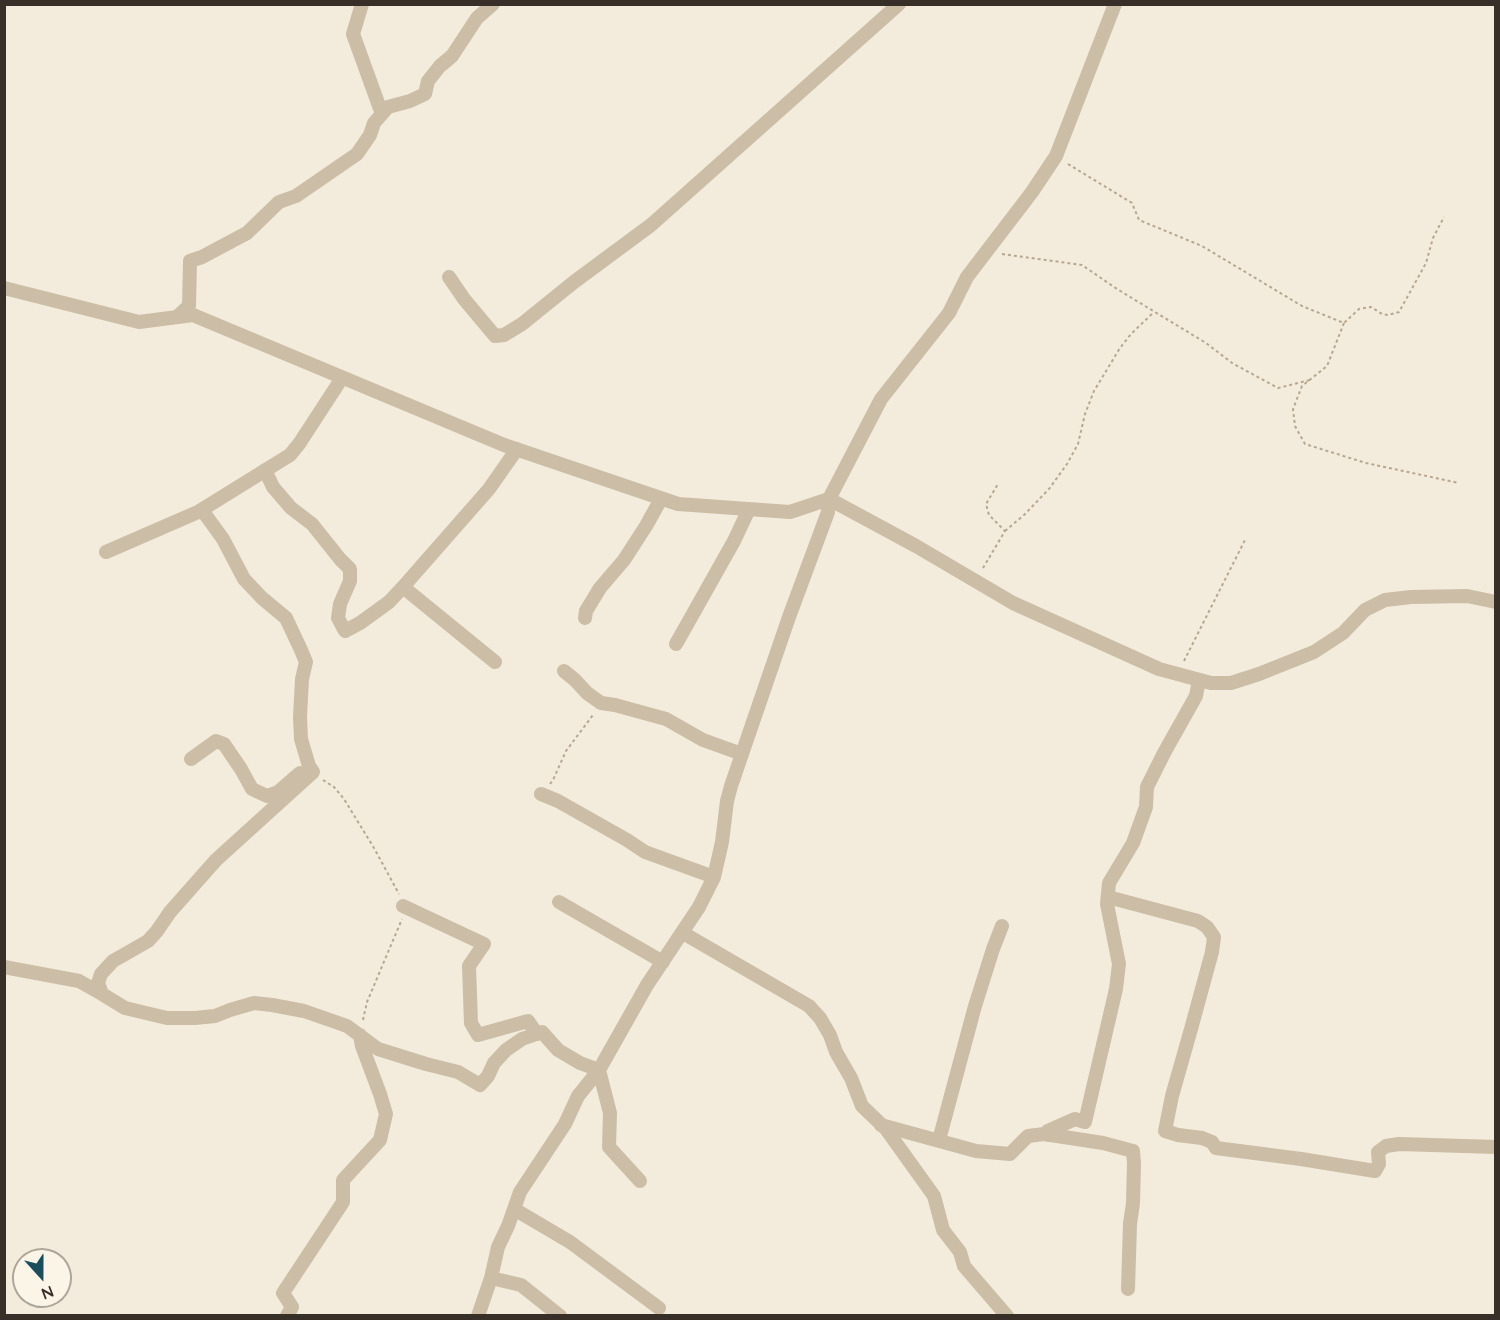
<!DOCTYPE html>
<style>
body{margin:0}
#map{position:relative;width:1500px;height:1320px;overflow:hidden;background:#f3ebdb;font-family:Quicksand,sans-serif}
canvas{display:block}
.frame{position:absolute;inset:0;border:6px solid #382f28;pointer-events:none}
.north{position:absolute;left:12px;top:1248px;width:60px;height:60px;box-sizing:border-box;background:#fbf5e8;border:2px solid #ada69b;border-radius:50%;rotate:159deg;font-size:16px;font-weight:700;line-height:24px;text-align:center;color:#382f28}
.north::after{content:'';display:block;margin:auto;width:21px;height:27px;background:#1a4e5c;clip-path:polygon(50% 0,100% 100%,50% 72%,0 100%)}
</style>
<div id="map">
<canvas width="1500" height="1320"></canvas>
<div class="frame"></div>
<div class="north">N</div>
</div>
<script>
const c = document.querySelector('canvas').getContext('2d');
c.lineJoin = 'round';
const toPath = rows => new Path2D(rows.map(r => 'M' + r).join(''));
function stroke(path, color, width, dash) { c.strokeStyle = color; c.lineWidth = width; c.lineCap = dash ? 'butt' : 'round'; c.setLineDash(dash || []); c.stroke(path); }
const path = toPath([
 [1068,164,1132,203,1139,220,1202,246,1302,306,1344,323,1359,309,1371,307,1382,314,1388,315,1399,312,1426,263,1433,238,1444,217],
 [1002,254,1082,265,1117,289,1206,343,1232,363,1278,388,1310,380],
 [1344,323,1327,366,1302,386,1293,409,1295,426,1305,444,1366,463,1459,483],
 [1005,531,1024,515,1049,489,1067,464,1078,444,1085,414,1094,391,1120,348,1131,334,1154,312],
 [983,568,1005,531,989,515,986,504,998,484],
 [1184,661,1246,538],
 [323,780,334,787,344,799,374,848,399,894],
 [550,784,553,780,566,751,593,715],
 [363,1020,367,1002,402,919]
]);
const minor = toPath([
 [362,4,353,34,382,114],
 [449,277,464,299,495,336,504,335,522,324,574,282,651,225,899,4],
 [4,288,139,322,193,315,504,445,678,504,790,512,829,499,881,399,949,313,967,277,1032,192,1056,156,1115,4],
 [177,317,189,306,190,261,202,257,247,233,279,202,296,196,357,154,370,135,374,123,388,107,410,101,425,94,428,81,440,66,452,56,477,18,493,4],
 [265,470,273,487,291,508,312,524,340,559,350,569,350,581,340,604,338,618,345,631,360,623,389,602,403,587,489,489,517,449],
 [202,510,223,539,244,579,262,598,286,618,301,650,306,662,302,679,300,717,301,739,309,766,313,772,216,860,170,912,157,931,148,941,113,961,101,974,98,983,102,994,125,1008,167,1018,195,1018,215,1016,230,1010,254,1003,272,1005,304,1011,347,1026,378,1049,426,1064,458,1072,480,1085,488,1076,494,1063,506,1050,522,1039,542,1032,558,1050,580,1063,599,1070,610,1113,609,1147,640,1181],
 [106,552,198,512,290,455,299,444,342,378],
 [403,587,495,662],
 [585,618,586,611,600,588,624,560,646,526,661,499],
 [676,644,734,541,749,509],
 [564,671,575,680,587,693,601,703,615,705,666,719,703,740,742,754],
 [191,759,216,741,224,744,241,769,252,789,267,796,278,792,300,773],
 [541,794,558,801,627,840,645,852,714,877],
 [1108,897,1198,921,1207,927,1214,937,1212,952,1191,1029,1172,1096,1165,1131,1178,1135,1202,1138,1212,1142,1216,1148,1301,1159,1375,1171,1379,1164,1378,1152,1386,1146,1399,1144,1496,1147],
 [559,902,663,962],
 [403,906,484,944,469,966,471,1023,478,1035,528,1021,537,1034],
 [683,933,809,1006,820,1018,830,1035,836,1052,851,1078,862,1106,886,1129,934,1196,943,1230,960,1252,964,1266,1007,1316],
 [4,967,79,981,102,994],
 [881,1125,976,1151,1010,1154,1028,1136,1044,1134,1103,1143,1133,1151,1134,1163,1133,1203,1130,1224,1128,1289],
 [1048,1135,1048,1131,1075,1119,1085,1122,1116,989,1119,964,1107,904,1109,883,1133,843,1146,807,1147,787,1164,753,1196,696,1199,680],
 [939,1140,975,1006,993,949,1002,926],
 [514,1209,570,1242,659,1308],
 [491,1278,521,1285,560,1316],
 [287,1316,292,1307,283,1293,343,1202,343,1180,380,1140,386,1114,380,1094,362,1046,360,1035],
 [478,1316,491,1278,498,1247,508,1226,520,1192,565,1124,578,1096,599,1070,647,985,699,907,714,877,722,842,727,801,731,786,789,617,828,512,829,499,916,546,1013,603,1159,669,1211,683,1231,683,1259,674,1314,652,1343,633,1365,610,1385,600,1411,597,1467,596,1496,602]
]);
stroke(path, '#b8a790', 2, [3, 3]);
stroke(minor, '#ccbda6', 14);
</script>
